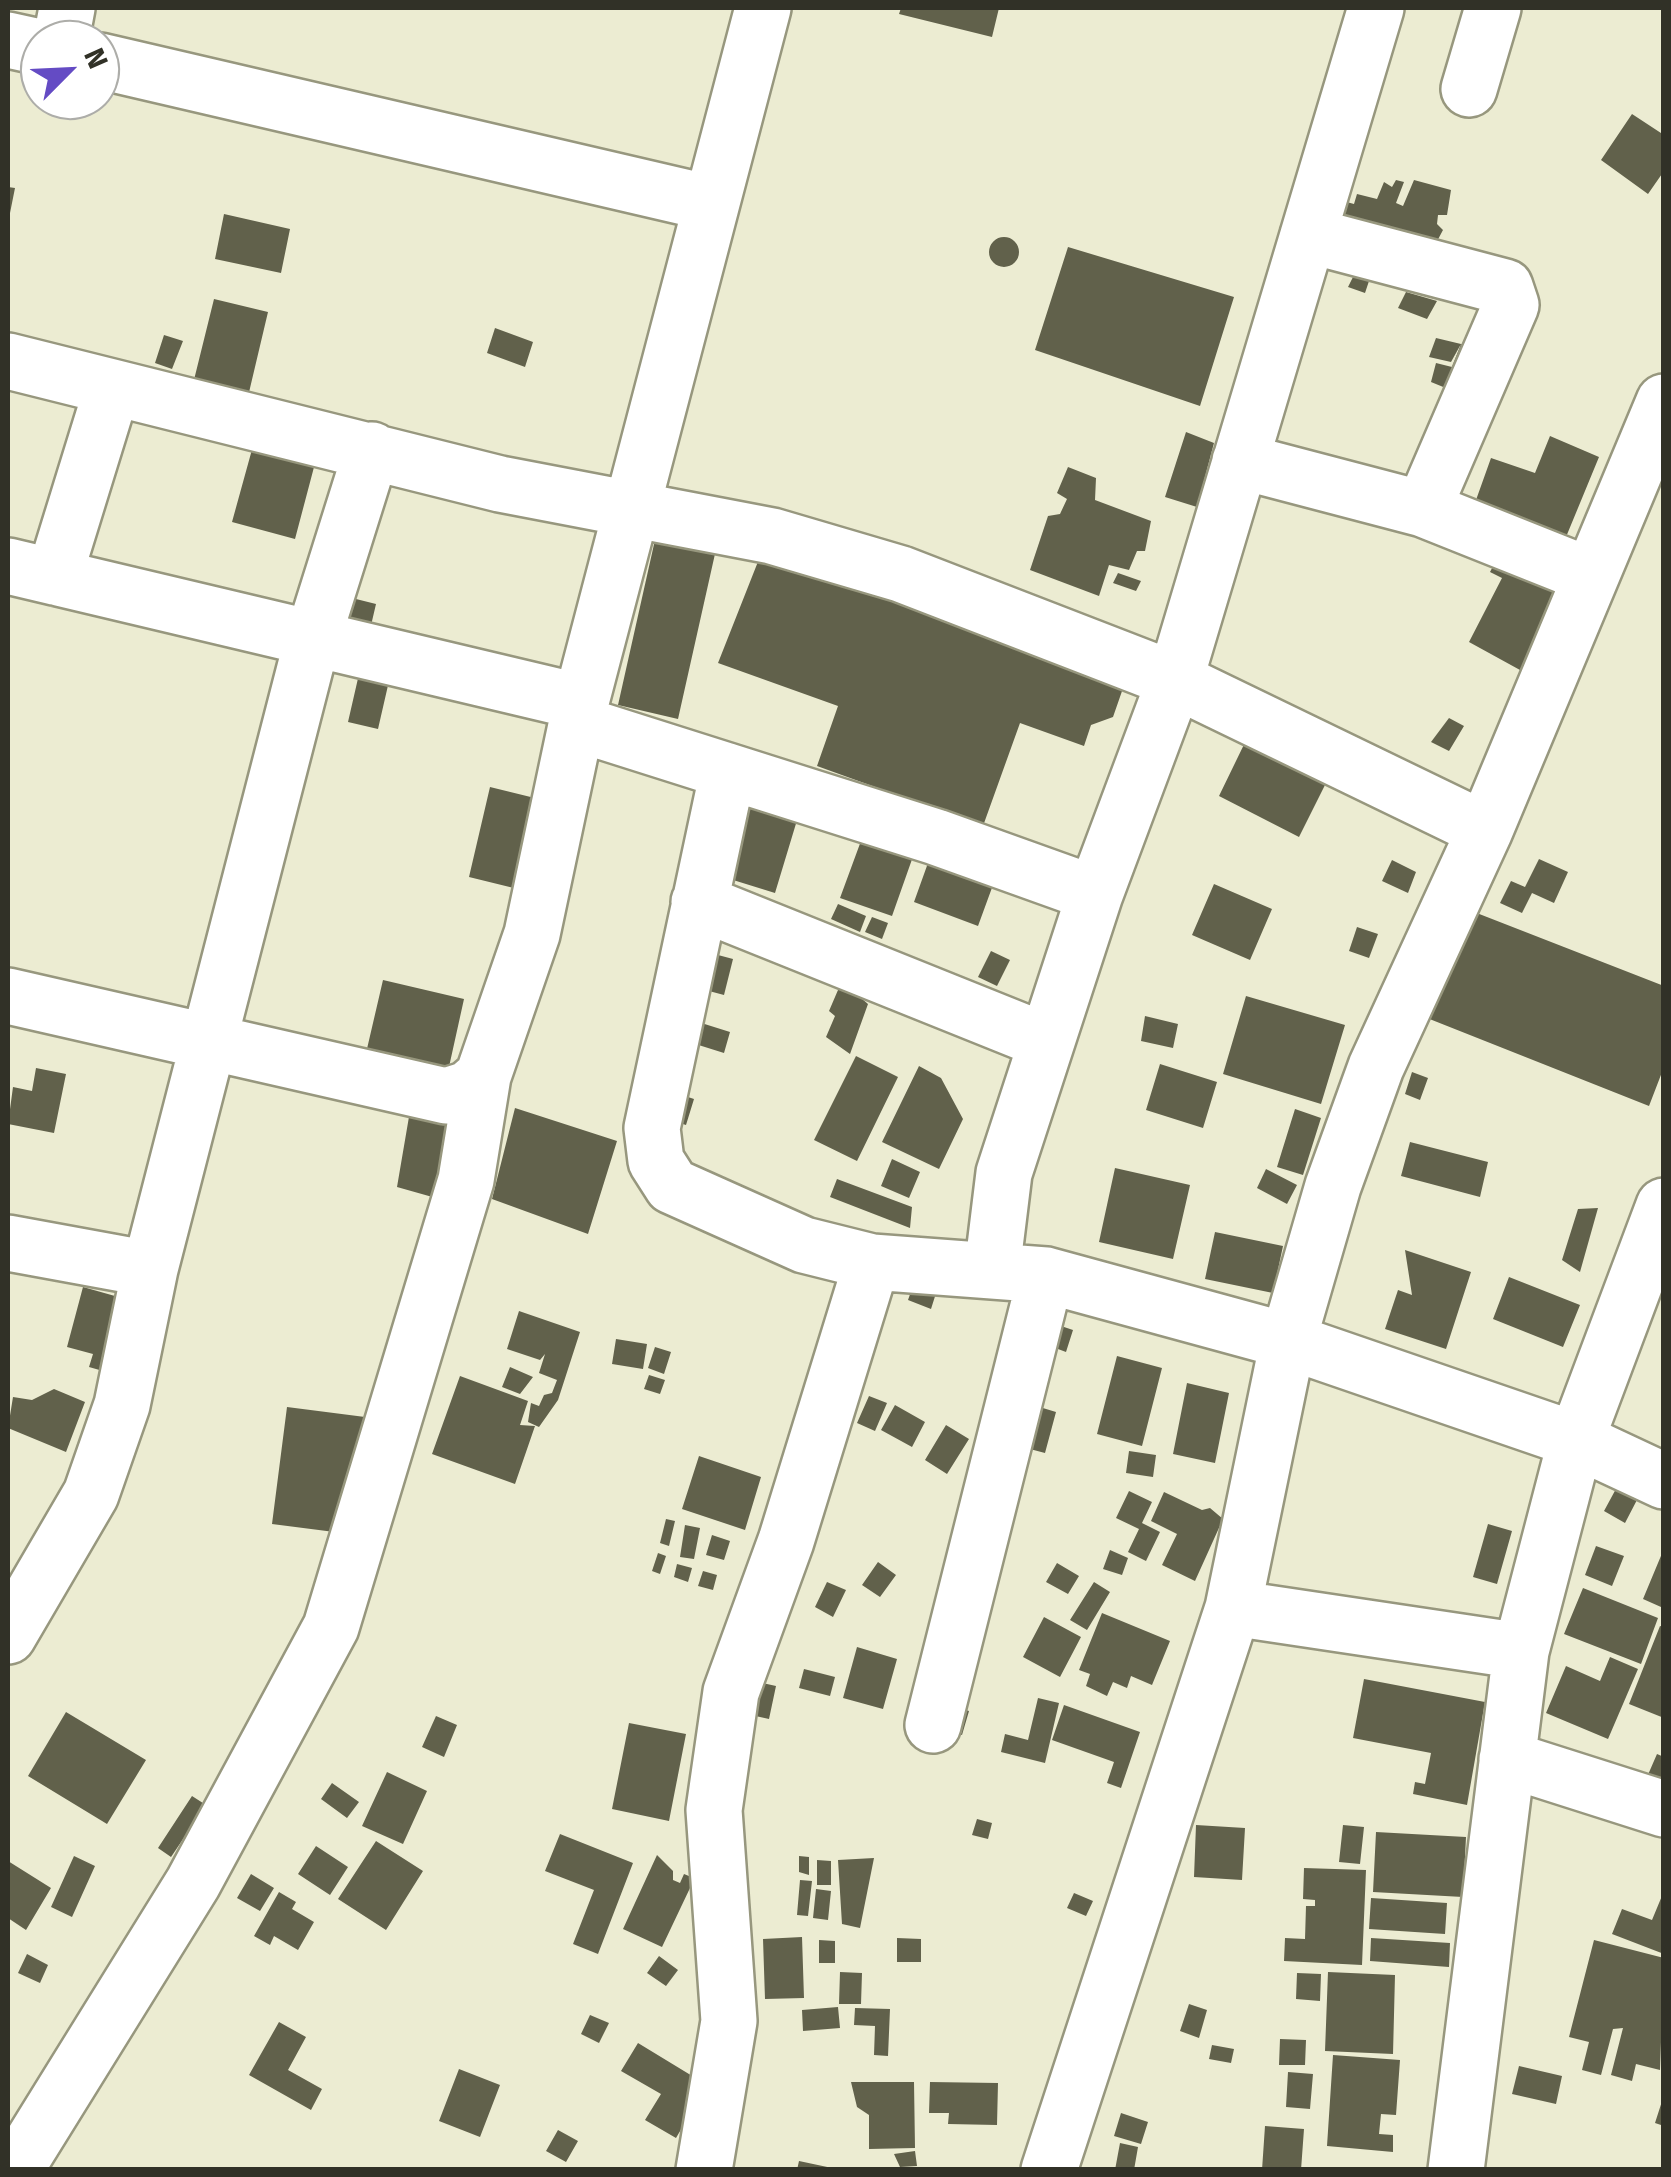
<!DOCTYPE html>
<style>
body{margin:0}
#map{position:relative;width:1671px;height:2177px;overflow:hidden;background:#ececd2;font-family:"Fira Sans",sans-serif}
canvas{display:block}
.frame{position:absolute;inset:0;border:10px solid #313127;pointer-events:none}
.north{position:absolute;left:20px;top:20px;width:100px;height:100px;box-sizing:border-box;background:#fff;border:2px solid #adada9;border-radius:50%;rotate:66deg;font-size:28px;font-weight:700;line-height:40px;text-align:center;color:#313127}
.north::after{content:'';display:block;margin:auto;width:35px;height:45px;background:#644bc4;clip-path:polygon(50% 0,100% 100%,50% 72%,0 100%)}
</style>
<div id="map">
<canvas width="1671" height="2177"></canvas>
<div class="frame"></div>
<div class="north">N</div>
</div>
<script>
const c = document.querySelector('canvas').getContext('2d');
c.lineJoin = 'round';
function fillPath(path, color) { c.fillStyle = color; c.fill(path, 'evenodd'); }
const toPath = rows => new Path2D(rows.map(r => 'M' + r).join(''));
function stroke(path, color, width, dash) { c.strokeStyle = color; c.lineWidth = width; c.lineCap = dash ? 'butt' : 'round'; c.setLineDash(dash || []); c.stroke(path); }
const building = toPath([
 [901,8,999,8,992,37,899,14],
 [1632,114,1664,135,1664,171,1648,194,1601,160],
 [1396,180,1404,182,1396,203,1403,206,1414,180,1451,190,1447,215,1438,215,1437,224,1443,230,1435,245,1339,217,1343,201,1354,204,1357,194,1377,199,1384,182,1392,187],
 [8,187,15,188,9,218,8,218],
 [224,214,290,229,281,273,215,259],
 '989 252a15 15 0 1 1 30 0a15 15 0 1 1-30 0Z',
 [1068,247,1234,297,1200,406,1035,350],
 [1355,273,1370,278,1365,293,1348,287],
 [1406,292,1437,301,1427,319,1398,308],
 [214,299,268,312,246,405,191,392],
 [495,328,533,342,525,367,487,353],
 [164,335,183,341,172,369,155,363],
 [1436,338,1461,344,1451,362,1429,357],
 [1461,344,1476,347,1458,393,1431,382,1436,363,1452,367],
 [1186,432,1214,443,1197,507,1165,497],
 [256,435,318,452,295,539,232,522],
 [1550,436,1599,457,1566,537,1471,514,1491,458,1535,473],
 [1068,467,1096,478,1095,500,1151,521,1145,551,1137,551,1129,570,1109,565,1099,596,1030,570,1048,516,1060,514,1067,499,1057,493],
 [659,522,719,536,678,719,618,705],
 [1502,549,1566,583,1520,670,1469,642,1502,578,1490,572],
 [761,554,1129,671,1113,717,1091,725,1084,746,1020,723,983,826,817,766,838,706,718,663],
 [1118,573,1141,581,1136,591,1113,583],
 [348,597,376,604,369,634,340,627],
 [359,674,389,681,378,729,348,722],
 [1449,718,1464,726,1449,751,1431,742],
 [1252,728,1333,769,1299,837,1219,796],
 [490,787,551,802,530,892,469,877],
 [743,790,801,807,775,893,717,875],
 [865,830,916,848,892,916,840,898],
 [933,849,997,874,978,926,914,902],
 [1539,859,1568,872,1554,903,1532,893,1522,913,1500,903,1511,881,1525,887],
 [1392,860,1416,872,1408,893,1382,881],
 [1214,884,1272,909,1250,960,1192,935],
 [838,904,866,916,860,932,831,919],
 [1469,910,1664,986,1664,1067,1649,1106,1427,1018],
 [872,917,888,923,882,939,865,932],
 [1357,927,1378,934,1369,958,1349,951],
 [703,951,733,959,724,995,694,987],
 [991,951,1010,960,997,986,978,977],
 [844,976,867,980,861,998,868,1004,850,1054,826,1037,835,1016,829,1011],
 [383,980,464,999,445,1085,363,1066],
 [1246,996,1345,1025,1321,1104,1223,1074],
 [1145,1016,1178,1024,1173,1048,1141,1041],
 [695,1021,730,1032,724,1053,689,1042],
 [856,1056,898,1077,857,1161,814,1140],
 [1160,1064,1217,1082,1203,1128,1146,1110],
 [919,1066,941,1078,963,1119,939,1169,882,1142],
 [36,1068,66,1074,54,1133,8,1124,13,1087,32,1091],
 [1412,1072,1428,1078,1420,1100,1405,1094],
 [673,1092,694,1099,686,1125,664,1118],
 [411,1105,458,1112,443,1200,397,1187],
 [515,1108,617,1141,588,1234,492,1199],
 [1295,1109,1321,1118,1303,1175,1277,1167],
 [1410,1142,1488,1162,1480,1197,1401,1176],
 [892,1159,920,1172,909,1198,881,1186],
 [1115,1168,1190,1185,1173,1259,1099,1242],
 [1266,1169,1297,1185,1287,1204,1257,1188],
 [837,1179,912,1207,910,1228,830,1197],
 [1598,1208,1580,1272,1562,1260,1578,1209],
 [1215,1232,1283,1246,1273,1293,1205,1279],
 [1405,1250,1471,1272,1446,1349,1385,1329,1398,1290,1412,1295],
 [1509,1277,1580,1305,1563,1347,1493,1319],
 [914,1283,937,1290,931,1309,908,1300],
 [83,1287,122,1298,103,1371,89,1367,93,1354,67,1347],
 [519,1311,580,1332,558,1400,539,1427,528,1422,531,1403,539,1406,544,1395,552,1393,557,1380,539,1373,545,1354,540,1360,507,1349],
 [1049,1322,1073,1330,1066,1352,1042,1343],
 [616,1339,647,1344,643,1369,612,1364],
 [655,1347,671,1352,664,1374,648,1368],
 [1117,1356,1162,1368,1142,1446,1097,1434],
 [510,1367,533,1377,520,1394,502,1387],
 [649,1375,665,1380,660,1394,644,1389],
 [460,1376,528,1401,520,1425,535,1426,515,1484,432,1454],
 [1187,1383,1229,1393,1215,1463,1173,1454],
 [54,1389,85,1402,66,1452,8,1428,13,1397,32,1400],
 [869,1396,887,1403,875,1431,857,1423],
 [1023,1402,1056,1412,1045,1453,1011,1444],
 [895,1405,925,1422,912,1447,881,1430],
 [287,1407,365,1417,350,1534,272,1524],
 [946,1425,969,1439,947,1474,925,1460],
 [1129,1451,1156,1455,1153,1477,1126,1473],
 [699,1456,761,1477,745,1530,682,1509],
 [1617,1487,1638,1498,1625,1523,1604,1511],
 [1129,1491,1152,1502,1142,1523,1160,1532,1146,1561,1128,1552,1139,1529,1116,1518],
 [1164,1492,1202,1510,1210,1508,1223,1519,1195,1581,1162,1565,1177,1534,1151,1521],
 [666,1519,675,1521,669,1546,660,1543],
 [1488,1524,1512,1531,1497,1584,1473,1577],
 [685,1525,700,1528,694,1559,680,1557],
 [712,1535,730,1541,724,1560,706,1555],
 [1596,1546,1624,1556,1612,1586,1585,1575],
 [1110,1550,1128,1558,1122,1575,1103,1569],
 [1663,1551,1664,1600,1661,1607,1643,1599],
 [658,1553,666,1556,660,1574,652,1571],
 [878,1562,896,1575,880,1597,862,1585],
 [1057,1563,1079,1576,1068,1594,1046,1582],
 [677,1564,692,1568,688,1582,674,1577],
 [703,1571,717,1575,713,1590,698,1586],
 [827,1582,846,1590,833,1617,815,1607],
 [1094,1582,1110,1592,1087,1630,1070,1620],
 [1583,1588,1658,1618,1641,1664,1564,1634],
 [1102,1613,1170,1641,1152,1685,1131,1676,1127,1688,1113,1682,1107,1696,1086,1686,1090,1674,1079,1670],
 [1044,1617,1081,1637,1060,1677,1023,1657],
 [1660,1626,1664,1627,1664,1718,1629,1704],
 [857,1647,897,1659,883,1709,843,1698],
 [1610,1657,1638,1669,1608,1739,1546,1713,1566,1666,1600,1681],
 [804,1669,835,1677,830,1696,799,1688],
 [1364,1679,1485,1702,1467,1805,1413,1794,1415,1782,1425,1784,1431,1753,1353,1738],
 [749,1680,776,1686,769,1719,742,1713],
 [1038,1698,1059,1703,1045,1763,1001,1752,1005,1734,1028,1740],
 [949,1705,969,1711,962,1735,942,1729],
 [1064,1705,1140,1732,1121,1788,1107,1783,1114,1762,1052,1740],
 [66,1712,146,1760,107,1824,28,1776],
 [436,1716,457,1725,444,1757,422,1747],
 [629,1723,686,1734,669,1821,612,1809],
 [1657,1754,1664,1757,1664,1784,1647,1777],
 [387,1772,427,1791,403,1844,362,1826],
 [332,1783,359,1802,347,1818,321,1799],
 [192,1796,206,1805,171,1857,158,1848],
 [977,1819,992,1823,988,1839,972,1835],
 [1196,1825,1245,1828,1242,1880,1194,1877],
 [1343,1825,1364,1827,1360,1864,1339,1862],
 [1376,1832,1466,1837,1463,1897,1373,1892],
 [560,1834,633,1863,598,1954,573,1944,594,1890,545,1871],
 [376,1841,423,1871,386,1930,338,1899],
 [316,1846,348,1867,330,1895,298,1874],
 [657,1855,673,1871,673,1880,680,1883,684,1874,701,1881,698,1888,690,1888,662,1947,623,1929],
 [74,1856,95,1866,72,1917,51,1907],
 [799,1856,809,1857,809,1875,799,1872],
 [874,1858,860,1928,842,1924,838,1860],
 [817,1860,831,1861,831,1885,817,1885],
 [8,1861,51,1888,26,1930,8,1918],
 [1304,1868,1366,1870,1362,1965,1284,1961,1285,1938,1305,1939,1306,1906,1315,1906,1315,1900,1303,1899],
 [251,1874,274,1888,260,1911,237,1898],
 [800,1880,812,1881,808,1916,797,1915],
 [816,1889,831,1891,828,1920,813,1918],
 [1664,1891,1664,1954,1612,1934,1622,1909,1652,1920],
 [279,1892,296,1902,292,1909,314,1922,298,1950,274,1936,270,1945,254,1936],
 [1074,1893,1093,1901,1086,1916,1067,1908],
 [1371,1898,1447,1903,1445,1934,1369,1929],
 [802,1937,804,1998,765,1999,763,1939],
 [897,1938,921,1939,921,1962,897,1962],
 [1371,1938,1450,1943,1449,1967,1370,1961],
 [819,1940,835,1941,835,1963,819,1963],
 [1594,1940,1664,1958,1660,2070,1636,2064,1632,2081,1611,2075,1623,2028,1613,2029,1601,2075,1582,2070,1589,2042,1569,2037],
 [27,1954,48,1965,40,1983,18,1973],
 [659,1956,678,1970,666,1986,647,1973],
 [840,1972,862,1973,861,2004,839,2004],
 [1328,1972,1395,1975,1393,2054,1325,2051],
 [1297,1973,1321,1974,1320,2001,1296,1999],
 [1189,2004,1207,2010,1199,2038,1180,2031],
 [838,2007,840,2028,803,2031,802,2010],
 [855,2008,890,2009,888,2056,874,2055,875,2026,854,2025],
 [590,2015,609,2023,599,2043,581,2034],
 [279,2022,306,2037,288,2070,322,2089,311,2110,249,2075],
 [1280,2039,1306,2040,1305,2065,1279,2065],
 [638,2043,707,2085,676,2138,645,2120,661,2094,621,2071],
 [1212,2045,1234,2049,1231,2063,1209,2059],
 [1333,2055,1400,2060,1396,2115,1381,2114,1379,2134,1393,2135,1393,2152,1327,2146],
 [1519,2066,1562,2076,1556,2104,1512,2094],
 [459,2069,500,2085,480,2137,439,2121],
 [1288,2072,1313,2074,1310,2109,1286,2107],
 [851,2082,914,2082,915,2148,869,2149,869,2115,857,2107],
 [930,2082,998,2083,997,2125,948,2124,949,2113,929,2113],
 [1663,2098,1664,2098,1664,2126,1655,2123],
 [1121,2113,1148,2122,1141,2144,1114,2136],
 [1265,2126,1304,2129,1301,2170,1262,2170],
 [558,2130,578,2141,566,2162,546,2151],
 [1120,2143,1138,2147,1134,2170,1115,2170],
 [915,2151,917,2166,900,2167,894,2154],
 [799,2161,832,2168,832,2170,797,2170]
]);
const minor = toPath([
 [8,40,40,47],
 [61,40,67,8],
 [100,61,710,203],
 [1469,89,1493,8],
 [1308,235,1505,287,1511,305,1423,509],
 [8,361,500,484,772,536,901,574,1175,680,1485,830],
 [1240,461,1423,509,1591,576],
 [8,566,581,702],
 [54,577,112,389],
 [576,723,936,837,1095,894],
 [728,771,652,1128,656,1161,672,1186,804,1245,872,1262,1046,1275,1288,1341,1576,1440,1664,1481],
 [699,902,1045,1041],
 [8,996,446,1096,468,1089,483,1076,532,934,581,702,763,8],
 [8,1243,150,1269],
 [992,1271,1004,1173,1095,894,1175,680,1376,8],
 [1233,1608,1521,1651],
 [8,1636,91,1494,122,1405,150,1269,312,641,372,450],
 [933,1725,1046,1275],
 [1507,1759,1664,1809],
 [15,2170,193,1883,331,1627,466,1180,483,1076],
 [704,2170,729,2021,714,1810,731,1692,786,1541,872,1262],
 [1049,2170,1233,1608,1288,1341,1333,1186,1376,1067,1485,830,1664,402],
 [1456,2170,1521,1651,1576,1440,1664,1206]
]);
fillPath(building, '#61614b');
stroke(minor, '#97977e', 60);
stroke(minor, '#fff', 55);
</script>
